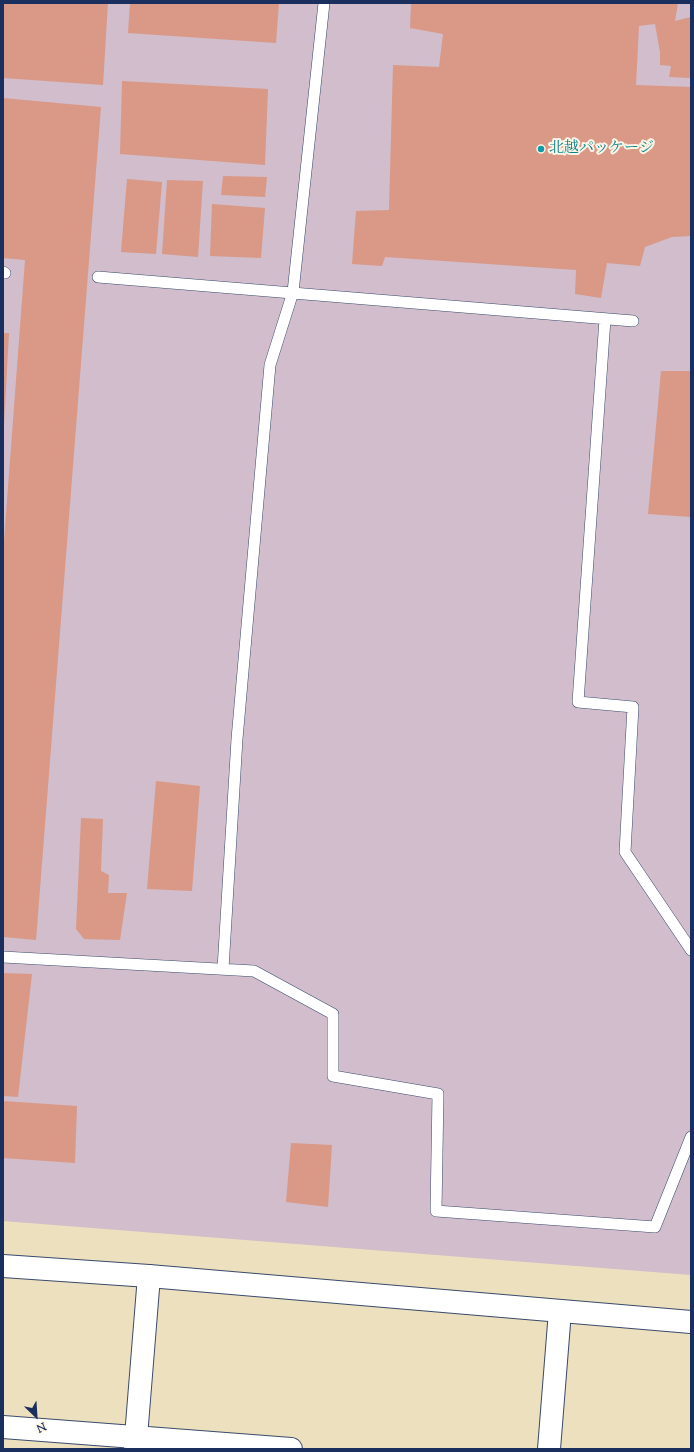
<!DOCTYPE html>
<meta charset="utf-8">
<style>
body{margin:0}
#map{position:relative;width:694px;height:1452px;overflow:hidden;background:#ede0be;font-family:"Sorts Mill Goudy",serif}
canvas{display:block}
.frame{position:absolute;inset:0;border:4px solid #1b2f5e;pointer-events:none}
.north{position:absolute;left:16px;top:1396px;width:40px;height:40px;-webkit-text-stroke:3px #fcf5e5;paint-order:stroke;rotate:155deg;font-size:11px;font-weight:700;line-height:16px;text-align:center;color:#1b2f5e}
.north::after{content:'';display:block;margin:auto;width:14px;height:18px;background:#1b2f5e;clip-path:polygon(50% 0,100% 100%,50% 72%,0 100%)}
</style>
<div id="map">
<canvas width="694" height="1452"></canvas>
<div class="frame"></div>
<div class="north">N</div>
</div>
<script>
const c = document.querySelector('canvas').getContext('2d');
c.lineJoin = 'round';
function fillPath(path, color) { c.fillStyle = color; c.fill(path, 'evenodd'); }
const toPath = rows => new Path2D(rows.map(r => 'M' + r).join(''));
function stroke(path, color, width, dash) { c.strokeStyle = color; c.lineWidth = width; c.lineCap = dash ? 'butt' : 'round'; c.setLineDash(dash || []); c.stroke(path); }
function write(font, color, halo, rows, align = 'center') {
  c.font = font + ' "Sorts Mill Goudy","Noto Serif JP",serif'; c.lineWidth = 4; c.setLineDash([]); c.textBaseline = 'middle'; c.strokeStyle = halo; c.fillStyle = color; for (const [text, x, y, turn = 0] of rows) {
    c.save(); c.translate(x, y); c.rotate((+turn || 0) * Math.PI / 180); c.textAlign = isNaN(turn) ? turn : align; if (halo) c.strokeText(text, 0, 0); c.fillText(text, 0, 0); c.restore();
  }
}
const industrial = toPath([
 [3,3,691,3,691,1275,3,1221]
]);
const building = toPath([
 [3,3,108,3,103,85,3,78],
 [130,3,279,3,276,43,128,33],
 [411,3,678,3,675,21,691,17,691,78,669,77,671,66,660,65,660,52,655,24,639,26,636,85,691,87,691,236,672,237,645,247,640,266,607,263,601,298,575,294,576,270,385,257,382,266,352,264,356,211,389,210,393,65,439,67,443,34,410,28],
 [122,81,268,89,265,165,120,154],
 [3,98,101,107,36,940,3,937,3,554,25,260,3,258],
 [223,176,267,177,265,197,221,195],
 [127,179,162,182,156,254,121,252],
 [167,180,203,181,198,257,162,254],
 [212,204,265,208,261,258,210,256],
 [3,333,9,333,4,425,3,425],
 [661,371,691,371,691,517,648,514],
 [156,781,200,786,192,891,147,889],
 [81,818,103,819,101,871,109,875,108,893,127,893,120,940,84,939,76,929],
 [3,973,32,974,18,1097,3,1096],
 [3,1101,77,1106,75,1163,3,1158],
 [291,1143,332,1145,328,1207,286,1202]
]);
const lane = toPath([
 [3,272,5,273],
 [98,277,633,321],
 [605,319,578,702,633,707,625,852,691,950],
 [3,957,254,971,333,1014,333,1076,438,1094,436,1211,655,1227,691,1137],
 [223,969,237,739,270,365,293,292,324,3]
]);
const street = toPath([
 [3,1427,291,1449],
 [135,1449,149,1276],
 [549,1449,560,1311]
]);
const secondary = toPath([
 [3,1266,149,1276,691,1322]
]);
const markers = [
 [541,149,4,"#0f9aa8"]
];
const cultureNames = [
 ["北越パッケージ",549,149]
];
fillPath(industrial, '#d1bdcb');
fillPath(building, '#d99986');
stroke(lane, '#3a4a6c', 12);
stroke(street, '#3a4a6c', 24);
stroke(secondary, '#3a4a6c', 24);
stroke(lane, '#fff', 11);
stroke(street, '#fff', 22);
stroke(secondary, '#fff', 22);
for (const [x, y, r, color] of markers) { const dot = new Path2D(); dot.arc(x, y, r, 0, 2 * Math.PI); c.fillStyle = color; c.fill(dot); stroke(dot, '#fcf5e5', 1.5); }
write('15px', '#0d838f', '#fcf5e5', cultureNames, 'left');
</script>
